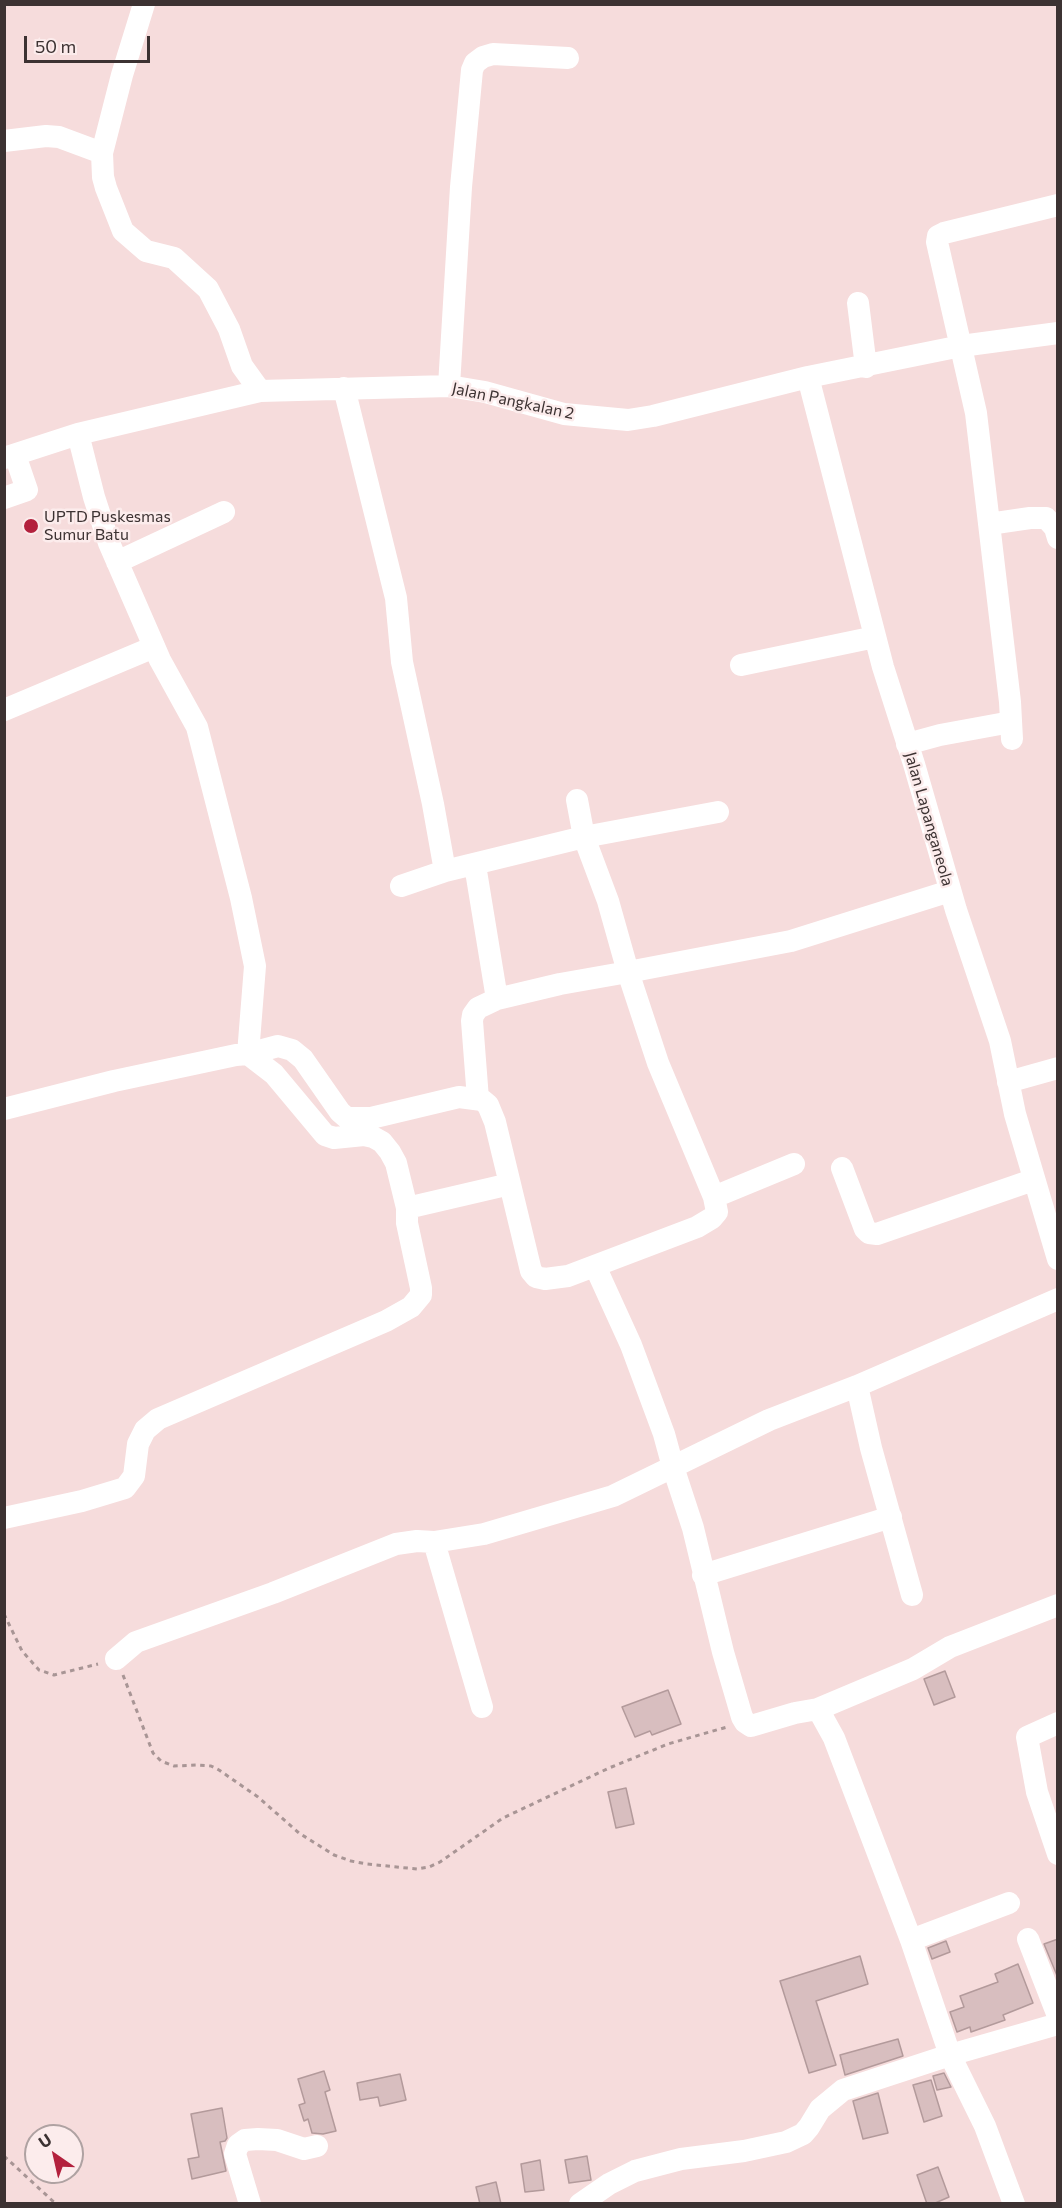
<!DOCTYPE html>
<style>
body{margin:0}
#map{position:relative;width:1062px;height:2208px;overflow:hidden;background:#f6dcdc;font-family:Commissioner,sans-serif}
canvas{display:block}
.frame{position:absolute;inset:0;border:6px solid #3c3232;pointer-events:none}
.north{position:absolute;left:24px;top:2124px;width:60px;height:60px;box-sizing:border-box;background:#fcecec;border:2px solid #afa2a2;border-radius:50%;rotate:326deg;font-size:16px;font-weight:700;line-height:24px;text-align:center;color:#3c3232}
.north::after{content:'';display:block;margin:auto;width:21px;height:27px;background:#b3213d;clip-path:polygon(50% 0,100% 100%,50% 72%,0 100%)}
.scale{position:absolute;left:24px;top:36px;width:126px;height:27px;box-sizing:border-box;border:3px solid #3c3232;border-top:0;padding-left:8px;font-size:18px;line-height:21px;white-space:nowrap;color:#3c3232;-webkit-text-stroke:4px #fcecec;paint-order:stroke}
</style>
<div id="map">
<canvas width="1062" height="2208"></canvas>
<div class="frame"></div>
<div class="north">U</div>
<div class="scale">50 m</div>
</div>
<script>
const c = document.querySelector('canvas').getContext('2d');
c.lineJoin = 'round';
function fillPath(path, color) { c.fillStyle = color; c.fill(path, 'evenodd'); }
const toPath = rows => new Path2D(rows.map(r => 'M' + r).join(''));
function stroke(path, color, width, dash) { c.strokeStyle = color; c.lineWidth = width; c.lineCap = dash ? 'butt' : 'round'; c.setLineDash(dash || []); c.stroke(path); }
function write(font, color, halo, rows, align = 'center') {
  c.font = font + ' Commissioner,sans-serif'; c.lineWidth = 5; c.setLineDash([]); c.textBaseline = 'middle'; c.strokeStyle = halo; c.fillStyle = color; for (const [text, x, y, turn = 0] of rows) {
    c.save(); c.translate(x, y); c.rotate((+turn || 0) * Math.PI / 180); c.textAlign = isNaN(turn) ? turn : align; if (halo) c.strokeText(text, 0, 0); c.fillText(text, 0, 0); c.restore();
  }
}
const building = toPath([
 [945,1671,955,1697,934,1705,924,1679,945,1671],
 [668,1690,681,1724,652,1735,650,1731,635,1737,622,1707,668,1690],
 [626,1788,634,1824,616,1828,608,1792,626,1788],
 [1058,1939,1058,1978,1044,1944,1058,1939],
 [946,1941,950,1952,932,1959,928,1948,946,1941],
 [860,1956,868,1984,816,2001,836,2065,809,2073,780,1981,860,1956],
 [1018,1964,1033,2003,1003,2015,1005,2020,971,2032,970,2027,957,2032,950,2012,964,2007,960,1996,998,1982,995,1974,1018,1964],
 [898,2039,903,2056,845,2075,840,2055,898,2039],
 [324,2071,330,2090,325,2092,336,2131,323,2134,312,2133,308,2119,304,2121,299,2105,305,2103,298,2079,324,2071],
 [944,2073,951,2087,937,2090,933,2076,944,2073],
 [400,2074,406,2100,380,2106,378,2097,360,2100,357,2083,400,2074],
 [931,2080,942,2116,924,2122,913,2085,931,2080],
 [878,2093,888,2133,863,2139,853,2101,878,2093],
 [222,2108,227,2138,225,2141,220,2142,226,2171,192,2179,188,2159,199,2157,191,2114,222,2108],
 [587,2156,591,2180,569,2183,565,2160,587,2156],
 [540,2160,544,2190,525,2192,521,2164,540,2160],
 [938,2167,949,2197,933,2204,927,2204,917,2175,938,2167],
 [496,2182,501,2204,480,2204,476,2187,496,2182]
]);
const path = toPath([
 [4,1614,22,1651,39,1670,54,1675,98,1664],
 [123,1675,153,1753,161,1761,174,1766,196,1765,211,1766,219,1770,258,1797,299,1833,334,1855,351,1861,367,1864,417,1869,429,1867,440,1862,503,1818,609,1768,668,1744,727,1727],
 [4,2156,56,2204]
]);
const minor = toPath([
 [144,4,122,75,102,153,103,177,106,188,123,231,146,251,174,258,208,289,229,329,242,366,260,391],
 [4,141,46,136,59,137,102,153],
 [858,303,866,367],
 [808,377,883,667,914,764,956,910,1000,1041,1015,1114,1058,1259],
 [449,386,461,187,472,70,475,63,483,57,493,54,568,58],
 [344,388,396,598,402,662,433,804,445,871],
 [78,434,94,497,109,543,160,660,197,727,241,898,255,966,248,1054],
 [4,458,78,434,260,391,449,386,485,392,564,414,628,420,653,416,808,377,961,346,1058,333],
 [4,498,27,490,15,455],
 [989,524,1030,518,1046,518,1055,528,1058,538],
 [117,562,224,512],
 [741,665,875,637],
 [4,710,154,647],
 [1012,739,1010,702,976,413,937,242,938,236,944,233,1058,205],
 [907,744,940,735,1011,722],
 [577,800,584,837,608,901,628,972,791,941,950,891],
 [475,865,497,999],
 [401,886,445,871,584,837,718,812],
 [1008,1082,1058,1068],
 [4,1109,114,1081,236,1055,248,1054,278,1046,292,1050,303,1059,340,1112,347,1118,371,1118,459,1097,482,1100,488,1105,495,1122,531,1271,536,1277,545,1279,568,1276,697,1227,712,1218,717,1212,714,1197,658,1063,628,972,560,984,497,999,478,1008,473,1015,472,1021,478,1099],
 [842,1168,865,1229,869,1233,877,1234,1033,1180],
 [714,1197,794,1164],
 [407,1208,510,1184],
 [595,1266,631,1345,664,1434,673,1467,693,1528,723,1652,742,1717,745,1722,751,1726,795,1713,818,1709,913,1669,950,1647,1058,1605],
 [857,1386,871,1448,912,1595],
 [4,1518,82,1501,125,1488,134,1476,138,1444,145,1430,158,1419,386,1321,411,1307,421,1295,421,1288,407,1223,407,1208,396,1163,390,1152,382,1142,373,1137,364,1135,334,1138,325,1135,274,1074,248,1054],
 [434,1542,482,1707],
 [703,1575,891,1517],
 [116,1659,136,1642,273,1593,396,1544,417,1541,434,1542,484,1534,613,1496,769,1420,857,1386,1058,1299],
 [818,1709,834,1738,911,1940,950,2055,985,2126,1014,2204],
 [1058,1723,1027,1737,1037,1792,1058,1854],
 [1028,1939,1058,2016],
 [911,1940,1009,1903],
 [250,2204,235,2154,238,2145,245,2140,258,2139,277,2140,304,2149,317,2146],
 [580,2204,609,2184,635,2171,681,2159,744,2151,786,2142,803,2134,809,2127,820,2109,843,2090,950,2055,1058,2024]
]);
const markers = [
 [31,526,8,"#b3213d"]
];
const streetNames = [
 ["Jalan Pangkalan 2",513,401,12],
 ["Jalan Lapanganeola",929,819,74]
];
const poiNames = [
 ["UPTD Puskesmas",44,517],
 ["Sumur Batu",44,535]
];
fillPath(building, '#d8bebf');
stroke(building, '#b39a9b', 1.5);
stroke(path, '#a89595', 3, [4.5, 4.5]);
stroke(minor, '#fff', 22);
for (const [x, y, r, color] of markers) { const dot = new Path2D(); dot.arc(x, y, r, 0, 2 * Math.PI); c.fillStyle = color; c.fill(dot); stroke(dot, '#fcecec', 2); }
write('16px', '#3c3232', '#fcecec', streetNames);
write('16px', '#3c3232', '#fcecec', poiNames, 'left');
</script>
